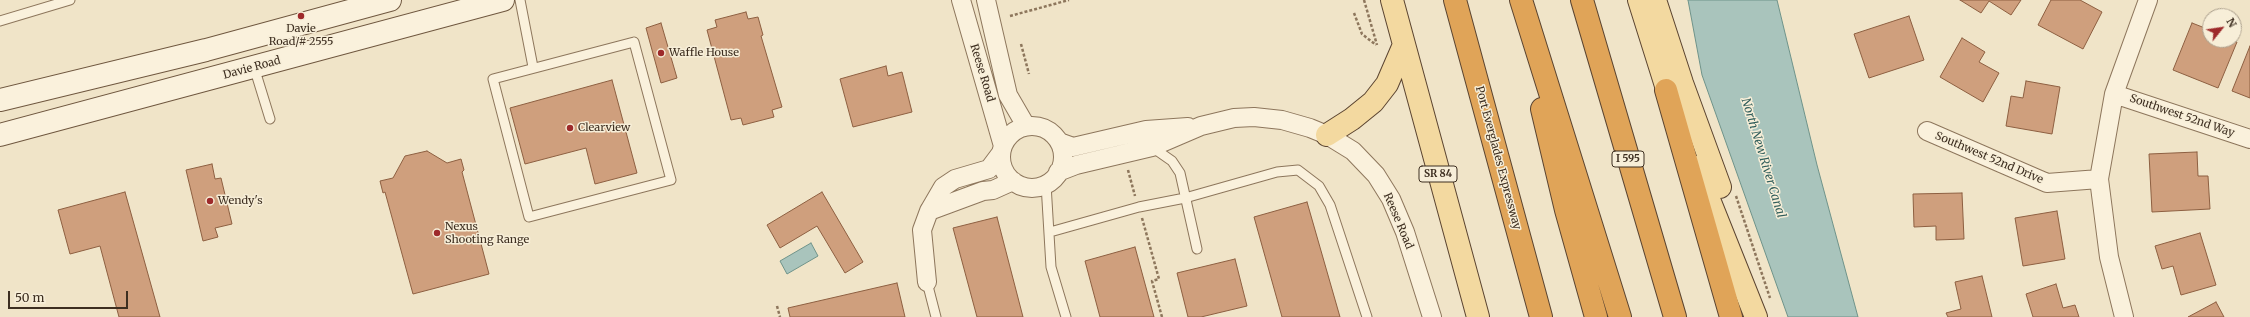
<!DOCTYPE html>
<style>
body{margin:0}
#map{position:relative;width:2250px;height:317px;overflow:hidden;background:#f0e4c8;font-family:Merriweather,serif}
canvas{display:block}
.north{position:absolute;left:2202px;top:8px;width:40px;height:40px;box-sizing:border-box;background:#f7eed8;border:1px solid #ada18e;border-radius:50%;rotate:60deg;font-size:11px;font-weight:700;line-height:16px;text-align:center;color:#3d2e20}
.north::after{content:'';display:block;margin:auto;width:14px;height:18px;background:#9e2a2b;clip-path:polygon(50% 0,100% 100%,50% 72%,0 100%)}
.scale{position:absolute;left:8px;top:291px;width:120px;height:18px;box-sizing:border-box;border:2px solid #3d2e20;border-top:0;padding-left:5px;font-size:12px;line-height:14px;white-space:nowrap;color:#3d2e20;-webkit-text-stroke:3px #f7eed8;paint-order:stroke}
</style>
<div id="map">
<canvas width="2250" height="317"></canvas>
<div class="north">N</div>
<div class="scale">50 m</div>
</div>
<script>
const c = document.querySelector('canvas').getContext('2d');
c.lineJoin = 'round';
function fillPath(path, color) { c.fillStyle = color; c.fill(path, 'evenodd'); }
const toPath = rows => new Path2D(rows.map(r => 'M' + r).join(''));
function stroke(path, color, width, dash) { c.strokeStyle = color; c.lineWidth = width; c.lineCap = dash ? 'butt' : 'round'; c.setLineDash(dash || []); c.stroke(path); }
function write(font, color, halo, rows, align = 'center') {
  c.font = font + ' Merriweather,serif'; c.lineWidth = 3; c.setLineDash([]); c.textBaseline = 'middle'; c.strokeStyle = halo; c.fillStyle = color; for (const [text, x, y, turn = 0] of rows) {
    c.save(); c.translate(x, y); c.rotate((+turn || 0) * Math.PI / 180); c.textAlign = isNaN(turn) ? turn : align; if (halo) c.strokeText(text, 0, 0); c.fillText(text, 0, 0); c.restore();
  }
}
const water = toPath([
 [1688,0,1777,0,1817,165,1858,317,1788,317,1702,75,1688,0],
 [811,243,818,256,787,274,780,261,811,243]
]);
const building = toPath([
 [1960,0,2021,0,2011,15,1989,1,1981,13,1960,0],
 [2051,0,2080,0,2102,12,2083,49,2038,25,2051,0],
 [746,12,748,19,758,17,763,35,761,36,782,107,772,110,774,117,743,125,741,118,731,120,707,30,717,27,715,20,746,12],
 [1909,16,1924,60,1869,78,1854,34,1909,16],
 [661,23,677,78,661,83,646,28,661,23],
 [2192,23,2210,30,2210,40,2237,42,2218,88,2173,70,2192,23],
 [1962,38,1985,52,1979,62,1999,73,1983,102,1940,77,1962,38],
 [2250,46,2250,98,2232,91,2250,46],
 [886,66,888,76,902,72,912,112,853,127,840,79,886,66],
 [612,80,637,173,595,184,586,148,525,164,510,108,612,80],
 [2026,81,2060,87,2052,134,2006,126,2011,96,2023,98,2026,81],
 [427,151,447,163,461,159,464,170,462,172,489,274,413,294,385,192,383,193,380,181,393,178,405,156,427,151],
 [2197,152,2198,176,2208,176,2210,209,2152,212,2149,154,2197,152],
 [212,164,215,179,221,178,232,224,215,228,218,237,203,241,186,170,212,164],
 [125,192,160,317,119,317,100,246,70,254,58,210,125,192],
 [822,192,863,262,845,273,817,226,780,248,767,225,822,192],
 [1962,193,1964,239,1936,240,1936,226,1914,227,1913,194,1962,193],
 [1307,202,1340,317,1282,317,1254,217,1307,202],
 [2057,211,2065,259,2023,266,2015,218,2057,211],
 [997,217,1023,317,977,317,953,228,997,217],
 [2200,233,2216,285,2181,295,2173,266,2162,269,2155,246,2200,233],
 [1135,247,1154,317,1100,317,1085,261,1135,247],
 [1235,259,1247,306,1201,317,1188,317,1177,273,1235,259],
 [1982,276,1992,317,1948,317,1946,313,1961,309,1955,282,1982,276],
 [897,283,905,317,790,317,788,308,897,283],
 [2056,284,2063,308,2075,305,2079,317,2033,317,2026,294,2056,284],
 [2216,302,2224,317,2188,317,2216,302]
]);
const path = toPath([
 [1364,0,1377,45],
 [1354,13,1362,34,1376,45],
 [1010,16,1069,0],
 [1021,44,1029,74],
 [1128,170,1135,196],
 [1736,196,1770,298],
 [1142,218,1159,279,1152,281,1162,317],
 [777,306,780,317]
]);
const service = toPath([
 [520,0,533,67],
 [0,21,70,0],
 [634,42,671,180,529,217,493,79,634,42],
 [254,67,270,119],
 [1152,147,1172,161,1180,173,1197,249],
 [1046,184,1051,267,1066,317],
 [1050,232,1139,207,1185,198,1277,172,1298,170,1319,186,1330,205,1367,317],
 [927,282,936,317]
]);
const minor = toPath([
 [961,0,1003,146],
 [986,0,1008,95,1026,126],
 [2114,94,2250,139],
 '1001 157a31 31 0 1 1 62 0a31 31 0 1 1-62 0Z',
 [1927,131,2047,183,2099,179],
 [1059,142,1073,147,1146,130,1188,127],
 [1058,172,1076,165,1152,147,1201,126,1234,118,1254,117,1282,120,1310,128,1327,135,1353,151,1376,175,1391,199,1405,232,1432,317],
 [929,211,983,191,993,190,1013,181],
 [927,282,922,230,929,211,943,187,955,179,989,169,1001,153],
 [2124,317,2109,257,2099,179,2114,94,2148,0]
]);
const secondary = toPath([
 [0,100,206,50,390,0],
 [0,135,503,0]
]);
const primary = toPath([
 [1392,0,1478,317],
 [1639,0,1673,108],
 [1655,0,1682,83,1720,187],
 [1327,135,1352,119,1373,102,1387,84,1403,47],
 [1696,167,1756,317]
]);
const motorway = toPath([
 [1455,0,1541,317],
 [1521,0,1620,317],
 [1582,0,1675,317],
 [1666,90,1731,317],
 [1542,109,1566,210,1596,317]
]);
const markers = [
 [301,16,4,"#9e2a2b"],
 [661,53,4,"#9e2a2b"],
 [570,128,4,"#9e2a2b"],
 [210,201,4,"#9e2a2b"],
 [437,233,4,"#9e2a2b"]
];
const shields = [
 [1628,159,32],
 [1438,174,38]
];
const shieldNames = [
 ["I 595",1628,159],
 ["SR 84",1438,174]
];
const poiNames = [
 ["Davie",301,29,"center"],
 ["Road/# 2555",301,42,"center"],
 ["Waffle House",669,53],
 ["Clearview",578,128],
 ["Wendy's",218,201],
 ["Nexus",445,227],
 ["Shooting Range",445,240]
];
const streetNames = [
 ["Davie Road",252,68,-15],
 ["Reese Road",982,73,73],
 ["Southwest 52nd Way",2182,116,19],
 ["Port Everglades Expressway",1498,158,75],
 ["Southwest 52nd Drive",1989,158,23],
 ["Reese Road",1398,221,67]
];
const waterNames = [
 ["North New River Canal",1763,158,73]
];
fillPath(water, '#a9c4bc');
stroke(water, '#6f938a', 1);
fillPath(building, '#cf9f7d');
stroke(building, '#8d5f41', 1);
stroke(service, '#8d765c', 11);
stroke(minor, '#8d765c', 20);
stroke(secondary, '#6f573f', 24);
stroke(primary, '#5b4430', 24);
stroke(motorway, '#5b4430', 24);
stroke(path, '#8d765c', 2.5, [3, 2]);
stroke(service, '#faf1dc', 9);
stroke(minor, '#faf1dc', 18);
stroke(secondary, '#faf1dc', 22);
stroke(primary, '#f3d9a0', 22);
stroke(motorway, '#e0a458', 22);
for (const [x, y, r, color] of markers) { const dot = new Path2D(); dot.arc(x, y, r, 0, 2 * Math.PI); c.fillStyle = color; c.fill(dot); stroke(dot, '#f7eed8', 1.5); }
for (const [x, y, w] of shields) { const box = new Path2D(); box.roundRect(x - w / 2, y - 8, w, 16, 3); c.fillStyle = '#f7eed8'; c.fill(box); stroke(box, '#3d2e20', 1); }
write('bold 10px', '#3d2e20', null, shieldNames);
write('11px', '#3d2e20', '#f7eed8', poiNames, 'left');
write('11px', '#3d2e20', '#f7eed8', streetNames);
write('italic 12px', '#2f5d5a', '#f7eed8', waterNames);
</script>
